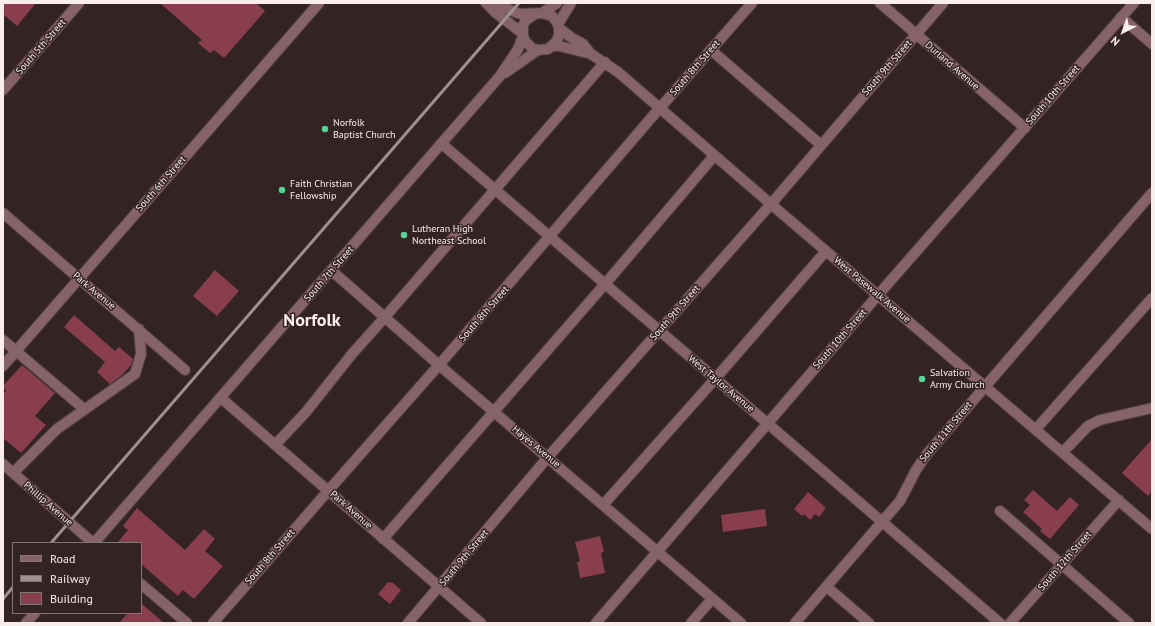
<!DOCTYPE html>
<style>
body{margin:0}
#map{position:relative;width:1155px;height:626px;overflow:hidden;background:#342325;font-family:"PT Sans",sans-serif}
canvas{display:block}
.frame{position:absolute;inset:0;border:4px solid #f9edee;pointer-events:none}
.legend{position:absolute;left:12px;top:542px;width:130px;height:72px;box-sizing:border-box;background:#342325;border:1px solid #837475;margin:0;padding:5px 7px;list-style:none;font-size:12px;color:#f9edee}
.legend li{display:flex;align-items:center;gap:8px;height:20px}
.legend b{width:20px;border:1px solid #837475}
.north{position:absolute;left:1103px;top:12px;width:40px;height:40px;-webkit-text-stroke:3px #342325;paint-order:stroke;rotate:221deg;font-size:11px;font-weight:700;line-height:16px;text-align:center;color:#f9edee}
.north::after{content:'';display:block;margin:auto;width:14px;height:18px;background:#f9edee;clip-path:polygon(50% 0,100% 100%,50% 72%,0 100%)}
</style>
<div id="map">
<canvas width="1155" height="626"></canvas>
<div class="frame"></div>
<ul class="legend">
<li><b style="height:5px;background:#866368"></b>Road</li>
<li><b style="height:5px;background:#9e8f91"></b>Railway</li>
<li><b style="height:11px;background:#893e4e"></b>Building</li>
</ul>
<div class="north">N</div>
</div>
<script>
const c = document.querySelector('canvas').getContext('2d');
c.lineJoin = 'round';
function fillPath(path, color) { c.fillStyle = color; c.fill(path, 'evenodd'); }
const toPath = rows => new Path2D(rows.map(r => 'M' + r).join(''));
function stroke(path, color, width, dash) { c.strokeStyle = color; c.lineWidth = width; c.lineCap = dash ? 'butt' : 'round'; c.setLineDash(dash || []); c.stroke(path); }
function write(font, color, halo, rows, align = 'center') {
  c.font = font + ' "PT Sans",sans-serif'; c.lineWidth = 3; c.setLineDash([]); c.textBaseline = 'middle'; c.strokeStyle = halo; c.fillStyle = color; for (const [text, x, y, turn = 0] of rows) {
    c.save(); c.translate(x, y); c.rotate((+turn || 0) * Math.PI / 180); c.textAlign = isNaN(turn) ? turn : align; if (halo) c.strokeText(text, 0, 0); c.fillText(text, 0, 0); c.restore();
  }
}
const building = toPath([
 [3,3,36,3,17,26,3,14],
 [160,3,256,3,265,11,224,58,214,50,210,53,198,43,202,40],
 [215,270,239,291,217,316,193,296],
 [74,315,115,351,119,347,133,359,131,365,122,375,110,384,97,372,105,362,64,327],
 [22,365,55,393,35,416,46,425,21,453,3,438,3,394,6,391,3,386],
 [1152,439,1152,491,1148,496,1122,473],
 [1033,490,1057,511,1070,497,1079,505,1050,539,1040,531,1042,529,1023,512,1030,505,1024,500],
 [808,492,826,508,819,517,815,514,810,520,804,514,802,516,794,509],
 [137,508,185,550,204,529,215,539,205,551,223,566,194,599,183,590,178,596,141,564,141,543,117,543,128,530,123,526],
 [765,509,767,526,723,532,721,515],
 [600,536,604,552,601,553,605,573,580,578,577,562,580,561,575,542],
 [388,582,390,583,392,582,401,590,390,604,378,594],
 [141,603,164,623,119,623,128,613,141,613]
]);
const minor = toPath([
 [486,3,496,13,522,33],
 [495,3,517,13,522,14,542,13,552,16,558,24,559,30,559,36,556,42,548,49,538,50,533,49,525,41,523,36,523,25,526,20,535,14],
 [880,3,1025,128],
 [542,13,557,3],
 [1121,17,1152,44],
 [558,24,571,3],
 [559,28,572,38,583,44,591,54,618,72,779,211,1152,529],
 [552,46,559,46,591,54],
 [711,50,821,145],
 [505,73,538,50],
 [3,90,79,3],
 [442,144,1000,623],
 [3,213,185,370],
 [332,271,439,365,741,623],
 [3,340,84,409],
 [3,366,319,3],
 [221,398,481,623],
 [1036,429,1152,298],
 [275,445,306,412,352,354,385,317,605,62],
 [1063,452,1088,426,1100,420,1152,408],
 [3,464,93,543],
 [13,473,57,429,135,374,141,354,139,329],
 [603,505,715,379,826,251],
 [1000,511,1129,623],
 [383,539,605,284,714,156],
 [94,543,500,76,518,49,523,36],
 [141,584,187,623],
 [827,587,869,623],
 [26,623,35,613],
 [213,623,328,491,439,365,652,117,752,3],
 [408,623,548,457,771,204,943,3],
 [596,623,878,295,1134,3],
 [691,623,712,599],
 [795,623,900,501,916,470,927,454,1152,193],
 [1010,623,1119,500]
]);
const rail = toPath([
 [51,543,519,3],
 [3,599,13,587]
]);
const markers = [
 [325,129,4,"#54d395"],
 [282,190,4,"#54d395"],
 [404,235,4,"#54d395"],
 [922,379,4,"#54d395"]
];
const streetNames = [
 ["South 5th Street",41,47,-49],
 ["Durland Avenue",952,66,41],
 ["South 8th Street",695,68,-49],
 ["South 9th Street",887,68,-49],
 ["South 10th Street",1053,95,-49],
 ["South 6th Street",161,184,-49],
 ["South 7th Street",329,274,-49],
 ["West Pasewalk Avenue",872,290,40],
 ["Park Avenue",94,291,40],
 ["South 9th Street",675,313,-49],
 ["South 8th Street",484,314,-49],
 ["South 10th Street",840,339,-49],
 ["West Taylor Avenue",721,384,40],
 ["South 11th Street",946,432,-50],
 ["Hayes Avenue",536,447,40],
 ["Phillip Avenue",48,504,41],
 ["Park Avenue",351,510,41],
 ["South 8th Street",270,557,-49],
 ["South 9th Street",464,558,-50],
 ["South 12th Street",1065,561,-49]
];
const poiNames = [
 ["Norfolk",333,123],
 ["Baptist Church",333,135],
 ["Faith Christian",290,184],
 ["Fellowship",290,196],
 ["Lutheran High",412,229],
 ["Northeast School",412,241],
 ["Salvation",930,373],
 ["Army Church",930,385]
];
const townNames = [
 ["Norfolk",312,321]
];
fillPath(building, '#893e4e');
stroke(minor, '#503f41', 12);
stroke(minor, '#866368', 10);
stroke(rail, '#9e8f91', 3);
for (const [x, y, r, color] of markers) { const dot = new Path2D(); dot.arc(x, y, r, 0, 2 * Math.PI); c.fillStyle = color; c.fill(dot); stroke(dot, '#342325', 1.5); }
write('10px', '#f9edee', '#342325', streetNames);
write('10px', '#f9edee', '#342325', poiNames, 'left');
write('bold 18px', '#f9edee', '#342325', townNames);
</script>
